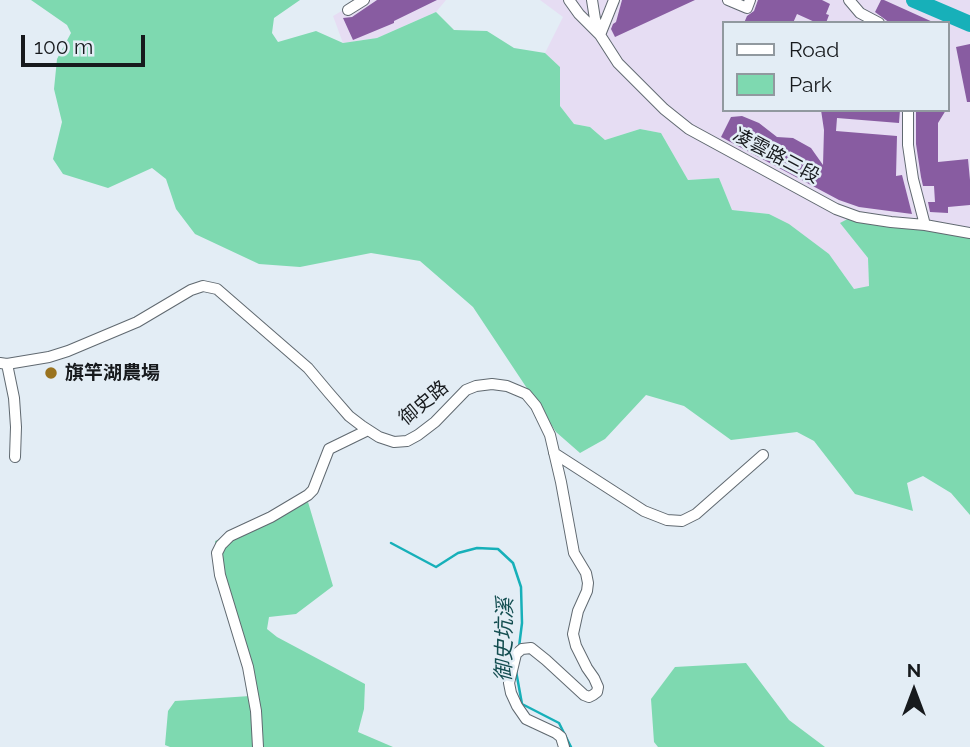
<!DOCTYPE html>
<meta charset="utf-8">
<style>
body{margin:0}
#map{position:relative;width:970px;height:747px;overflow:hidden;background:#e3edf5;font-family:Raleway,sans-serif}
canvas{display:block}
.legend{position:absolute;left:722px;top:21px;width:228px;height:91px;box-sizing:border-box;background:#e3edf5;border:2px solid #91999f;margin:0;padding:9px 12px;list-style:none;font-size:21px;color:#171a1d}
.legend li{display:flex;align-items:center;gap:14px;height:35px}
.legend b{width:35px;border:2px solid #91999f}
.north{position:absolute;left:879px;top:656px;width:70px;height:70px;-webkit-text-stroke:5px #e3edf5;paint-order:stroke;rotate:0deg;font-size:19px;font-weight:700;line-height:28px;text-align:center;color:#171a1d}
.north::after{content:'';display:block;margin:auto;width:24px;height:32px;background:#171a1d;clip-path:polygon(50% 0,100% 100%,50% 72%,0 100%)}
.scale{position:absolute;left:21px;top:35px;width:124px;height:32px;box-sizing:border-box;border:4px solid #171a1d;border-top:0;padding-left:9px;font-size:21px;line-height:24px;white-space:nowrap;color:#171a1d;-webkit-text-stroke:5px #e3edf5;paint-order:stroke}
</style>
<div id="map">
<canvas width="970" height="747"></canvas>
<ul class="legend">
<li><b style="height:9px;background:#fff"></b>Road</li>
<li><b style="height:19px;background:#7ed9b0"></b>Park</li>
</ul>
<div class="north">N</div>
<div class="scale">100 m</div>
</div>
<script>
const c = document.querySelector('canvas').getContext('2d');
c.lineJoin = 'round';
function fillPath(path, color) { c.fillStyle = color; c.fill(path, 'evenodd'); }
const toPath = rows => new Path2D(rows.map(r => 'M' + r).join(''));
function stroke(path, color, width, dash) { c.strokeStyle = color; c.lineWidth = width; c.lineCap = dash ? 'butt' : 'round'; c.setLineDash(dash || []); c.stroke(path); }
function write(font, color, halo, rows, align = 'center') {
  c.font = font + ' Raleway,"Noto Sans TC",sans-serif'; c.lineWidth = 5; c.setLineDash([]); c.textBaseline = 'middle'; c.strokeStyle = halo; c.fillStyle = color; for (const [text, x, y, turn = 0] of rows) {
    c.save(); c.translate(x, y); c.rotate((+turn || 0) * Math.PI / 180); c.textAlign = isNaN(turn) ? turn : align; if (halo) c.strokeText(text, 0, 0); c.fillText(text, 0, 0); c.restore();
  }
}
const industrial = toPath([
 [361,0,446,0,436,12,377,38,343,43,333,16],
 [540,0,970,0,970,237,840,223,868,258,869,287,854,289,829,254,769,214,732,210,719,178,688,180,661,133,640,129,605,140,590,127,574,124,560,106,560,67,545,53,563,17],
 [723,23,947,23,947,110,723,110]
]);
const green = toPath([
 [31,0,300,0,274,18,272,33,278,42,316,31,343,43,377,38,436,12,454,30,487,31,514,48,545,53,560,67,560,106,574,124,590,127,605,140,640,129,661,133,688,180,719,178,732,210,769,214,789,224,829,254,854,289,869,286,868,258,840,223,855,215,970,237,970,515,951,493,923,476,907,483,913,511,855,494,814,441,797,432,731,440,684,406,646,395,605,439,580,453,556,432,473,307,420,261,371,253,300,267,259,264,195,234,176,209,166,179,152,168,108,188,63,174,53,159,62,122,54,89,57,59,71,33,67,25],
 [308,502,333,586,296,614,269,617,267,629,277,637,365,684,364,709,358,732,393,747,170,747,165,745,168,711,175,701,250,696,218,567,215,541],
 [746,663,789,720,825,747,658,747,654,742,651,699,675,667]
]);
const stream = toPath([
 [391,543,436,567,458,553,477,548,498,549,513,563,521,587,522,623,519,647],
 [516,671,522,704,559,723,571,747]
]);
const river = toPath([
 [914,0,970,24]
]);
const building = toPath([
 [377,0,437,0,394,21,394,23,353,40,343,18,352,17],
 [622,0,695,0,615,37,611,29,613,24,616,22],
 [758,0,822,0,830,4,826,14,829,15,826,23,817,23,797,14,793,23,744,23,747,16,754,11],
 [881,0,884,0,935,23,890,23,875,12],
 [970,44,970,102,967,102,956,47],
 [821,110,900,110,899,123,837,118,836,131,897,136,896,176,902,175,912,214,859,207,839,200,721,137,731,117,742,116,759,123,777,137,793,138,811,148,823,165,824,130],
 [916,110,946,110,938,123,938,162,968,159,970,180,970,205,948,207,948,213,930,212,928,202,935,202,934,186,923,186,921,177,916,144]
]);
const minor = toPath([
 [569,0,579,14,600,35,614,0],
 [592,0,595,19,600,35,618,63,664,109,689,129,836,209,858,217,891,222,925,225,970,233],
 [728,0,747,8,750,0],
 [849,0,860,13,879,23],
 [348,10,364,0],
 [908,110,908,145,913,179,925,225],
 [0,363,7,364,49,357,68,351,137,322,191,290,203,286,217,289,308,368,329,393,349,416,362,426,379,437,394,442,407,441,418,435,435,422,466,390,476,386,492,384,507,386,526,394,536,406,550,435,561,482,574,553,586,573,588,583,587,591,578,611,573,634,576,646,587,668,594,678,598,687,597,692,593,695,589,697,584,695,546,660,531,648,522,649,516,654,509,683,511,693,517,706,526,719,556,733,561,737,564,747],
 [7,364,14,398,16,427,15,457],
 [554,453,644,511,667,520,682,521,696,514,763,455],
 [258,747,256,711,248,667,220,575,217,553,221,545,230,536,271,517,308,495,313,490,329,449,368,430]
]);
const markers = [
 [51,373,7,"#9a731f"]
];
const streetNames = [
 ["凌雲路三段",776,156,28],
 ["御史路",424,403,-40]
];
const poiNames = [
 ["旗竿湖農場",65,373]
];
const waterNames = [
 ["御史坑溪",505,640,-89]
];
fillPath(industrial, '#e6ddf3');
fillPath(green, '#7ed9b0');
stroke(stream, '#17b0b9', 2.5);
stroke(river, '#17b0b9', 16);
fillPath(building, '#885ca1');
stroke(minor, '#606970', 12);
stroke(minor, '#fff', 10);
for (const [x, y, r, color] of markers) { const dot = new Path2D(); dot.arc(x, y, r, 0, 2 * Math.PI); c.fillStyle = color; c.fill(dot); stroke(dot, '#e3edf5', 2.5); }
write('19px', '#171a1d', '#e3edf5', streetNames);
write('bold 19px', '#171a1d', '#e3edf5', poiNames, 'left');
write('italic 21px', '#134d50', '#e3edf5', waterNames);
</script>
